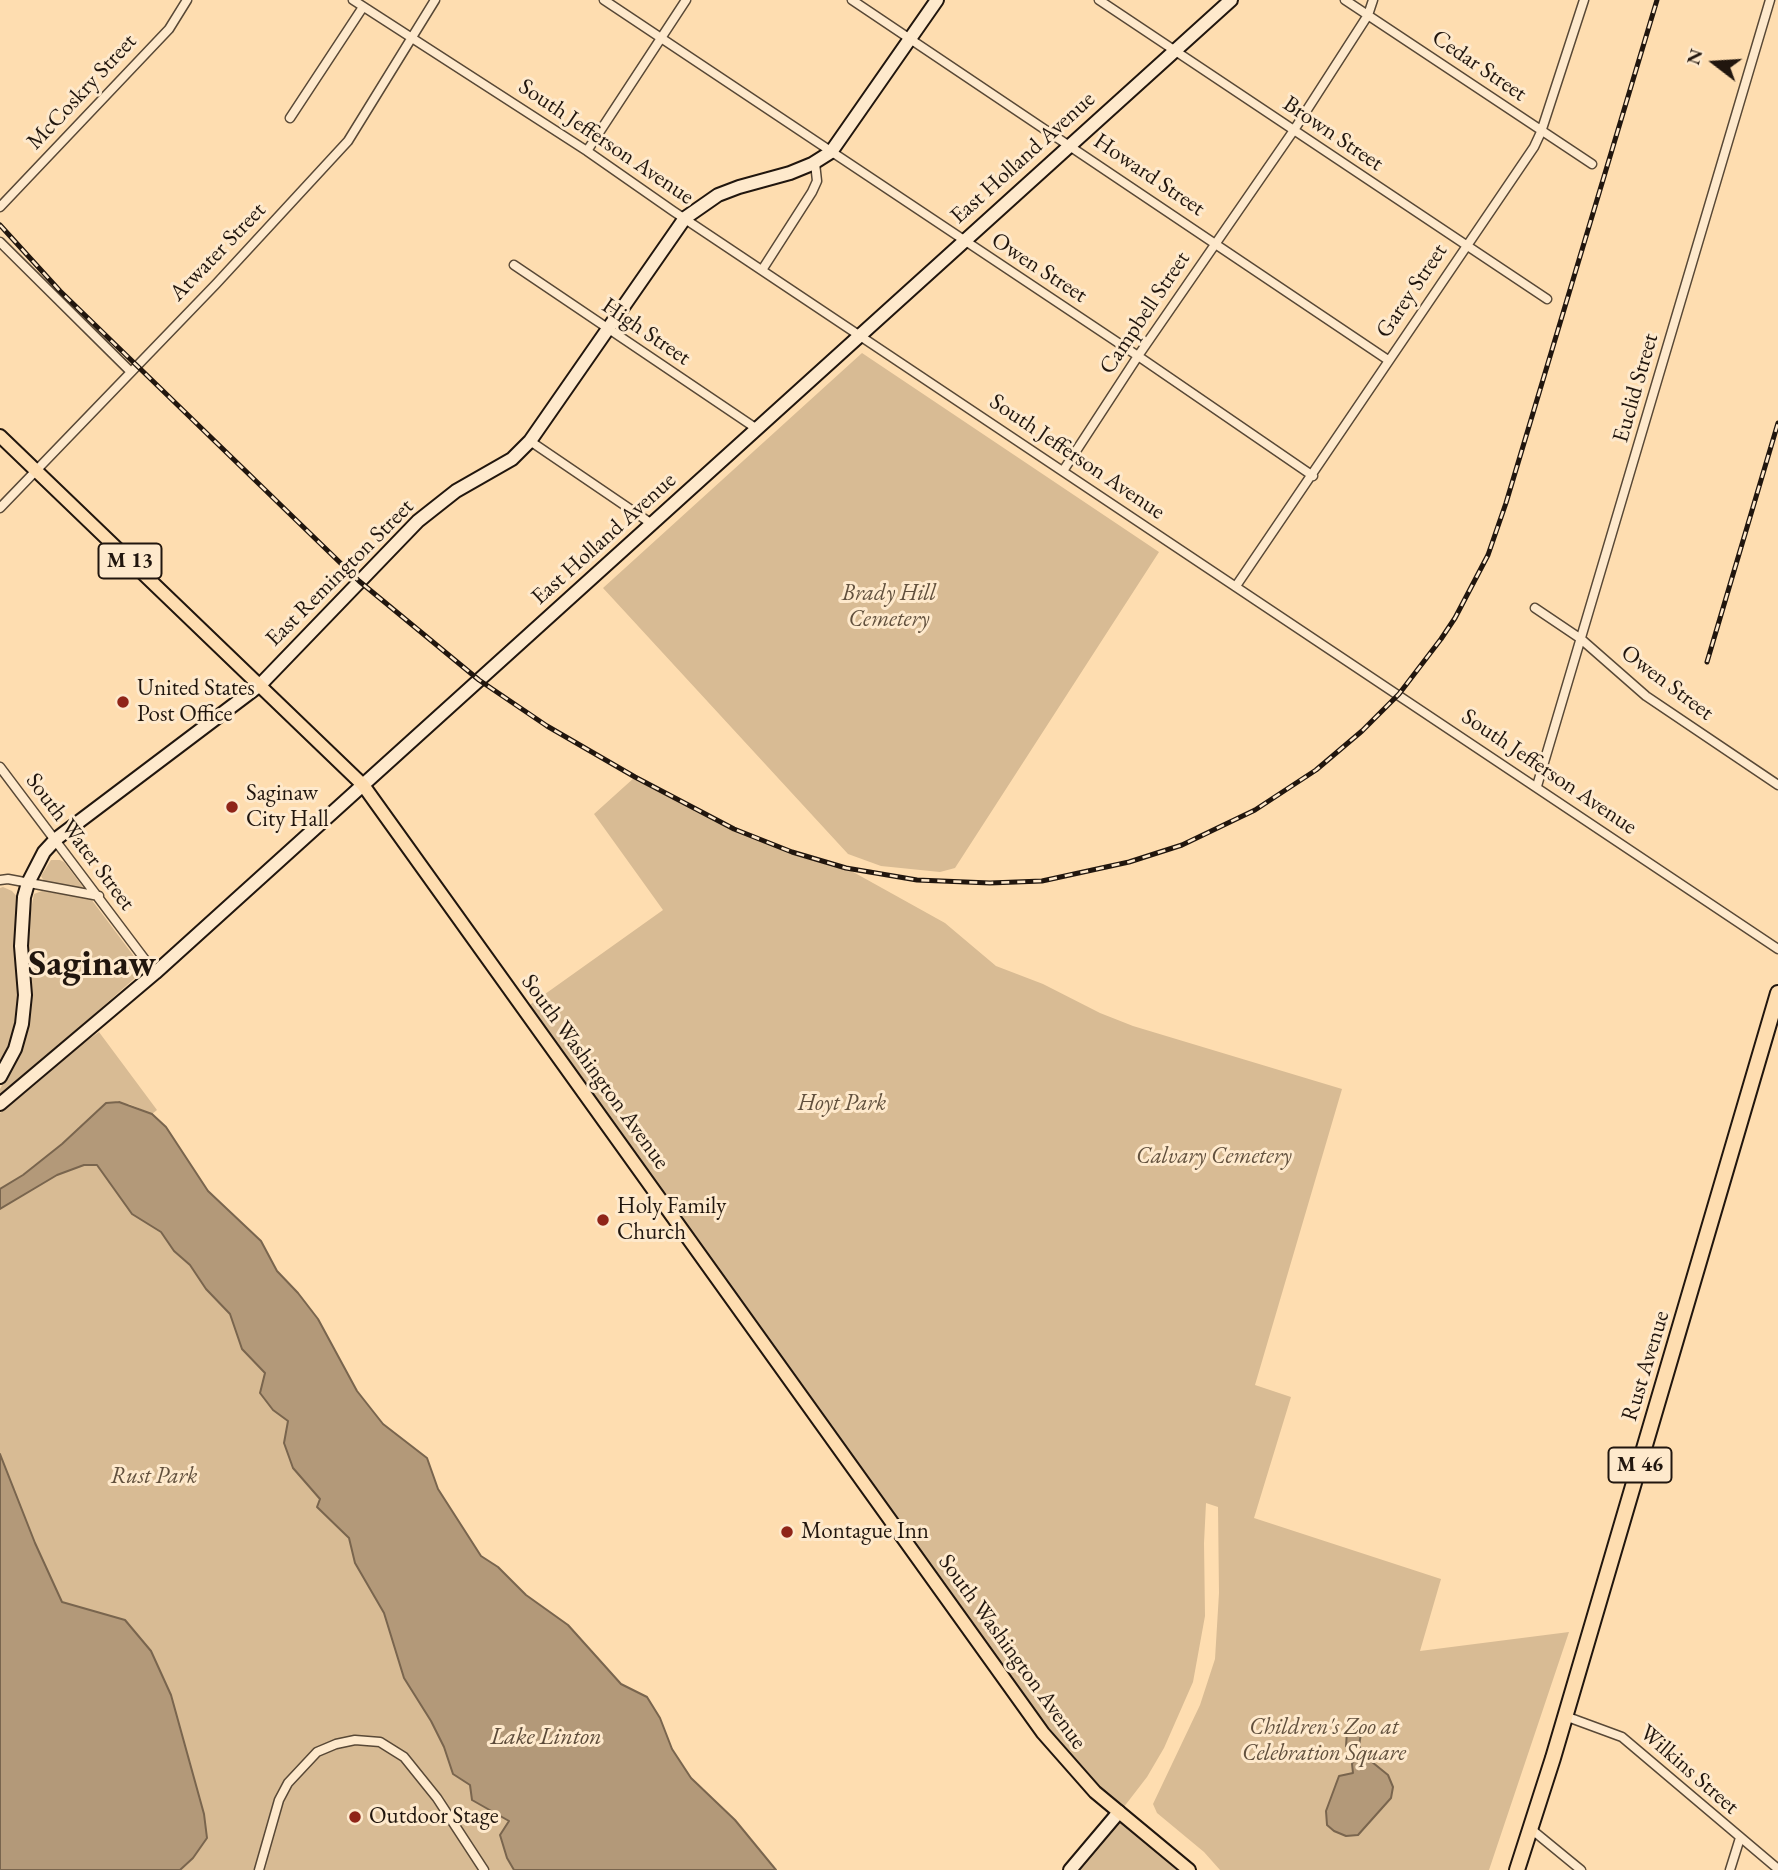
<!DOCTYPE html>
<style>
body{margin:0}
#map{position:relative;width:1778px;height:1870px;overflow:hidden;background:#feddb0;font-family:"EB Garamond",serif}
canvas{display:block}
.north{position:absolute;left:1680px;top:28px;width:70px;height:70px;-webkit-text-stroke:5px #fee9cc;paint-order:stroke;rotate:287deg;font-size:19px;font-weight:700;line-height:28px;text-align:center;color:#21160e}
.north::after{content:'';display:block;margin:auto;width:24px;height:32px;background:#21160e;clip-path:polygon(50% 0,100% 100%,50% 72%,0 100%)}
</style>
<div id="map">
<canvas width="1778" height="1870"></canvas>
<div class="north">N</div>
</div>
<script>
const c = document.querySelector('canvas').getContext('2d');
c.lineJoin = 'round';
function fillPath(path, color) { c.fillStyle = color; c.fill(path, 'evenodd'); }
const toPath = rows => new Path2D(rows.map(r => 'M' + r).join(''));
function stroke(path, color, width, dash) { c.strokeStyle = color; c.lineWidth = width; c.lineCap = dash ? 'butt' : 'round'; c.setLineDash(dash || []); c.stroke(path); }
function write(font, color, halo, rows, align = 'center') {
  c.font = font + ' "EB Garamond",serif'; c.lineWidth = 6; c.setLineDash([]); c.textBaseline = 'middle'; c.strokeStyle = halo; c.fillStyle = color; for (const [text, x, y, turn = 0] of rows) {
    c.save(); c.translate(x, y); c.rotate((+turn || 0) * Math.PI / 180); c.textAlign = isNaN(turn) ? turn : align; if (halo) c.strokeText(text, 0, 0); c.fillText(text, 0, 0); c.restore();
  }
}
const green = toPath([
 [862,353,1159,552,955,868,940,872,881,866,848,854,603,588],
 [635,777,734,829,792,852,846,868,945,923,996,966,1043,984,1100,1013,1133,1026,1342,1089,1255,1385,1291,1397,1254,1518,1441,1579,1420,1651,1569,1632,1489,1870,1220,1870,1204,1852,1157,1813,1153,1804,1200,1705,1215,1659,1219,1593,1218,1507,1206,1503,1204,1543,1205,1616,1193,1682,1164,1748,1147,1777,1120,1812,1189,1870,1070,1870,1119,1812,1071,1767,524,1009,663,910,594,814],
 [51,860,60,860,64,862,83,887,79,888,44,881,41,876],
 [3,887,12,891,18,898,16,928,19,986,15,1031,0,1066,0,888],
 [42,891,91,899,139,963,140,968,135,978,0,1098,0,1089,20,1055,29,1028,31,994,28,925,34,894],
 [99,1032,157,1110,152,1114,129,1104,106,1103,62,1144,23,1175,0,1189,0,1113,36,1084,74,1050],
 [97,1164,132,1214,161,1232,174,1251,190,1265,206,1289,230,1314,242,1349,265,1373,273,1410,288,1421,284,1443,320,1499,349,1538,355,1563,384,1613,404,1678,431,1721,444,1747,453,1774,470,1785,493,1813,509,1821,500,1835,507,1858,514,1870,180,1870,193,1858,197,1790,171,1695,125,1620,62,1602,35,1543,0,1454,0,1209,57,1175,84,1165]
]);
const water = toPath([
 [119,1102,152,1114,166,1127,208,1191,261,1241,277,1271,298,1293,318,1319,357,1391,383,1424,427,1458,438,1489,481,1556,498,1567,526,1595,568,1625,621,1684,647,1697,660,1718,672,1749,691,1778,735,1820,776,1870,514,1870,507,1858,500,1835,509,1821,472,1800,470,1785,453,1774,444,1747,431,1721,404,1678,384,1613,355,1563,349,1538,317,1507,320,1499,293,1468,284,1443,288,1421,273,1410,260,1393,265,1373,242,1349,230,1314,206,1289,190,1265,174,1251,161,1232,132,1214,97,1165,84,1165,57,1175,0,1209,0,1189,23,1175,62,1144,106,1103,119,1102],
 [0,1454,35,1543,62,1602,125,1620,151,1651,171,1695,204,1814,207,1838,193,1858,180,1870,0,1870,0,1454],
 [1352,1728,1361,1733,1359,1746,1363,1752,1372,1754,1372,1762,1388,1775,1393,1787,1391,1798,1358,1835,1346,1836,1334,1831,1327,1825,1326,1811,1339,1776,1353,1773,1352,1764,1356,1755,1346,1746,1347,1731,1352,1728]
]);
const street = toPath([
 [353,0,587,151,673,211,1778,949],
 [604,0,1138,356,1313,476],
 [852,0,1388,360],
 [1099,0,1547,299],
 [1345,0,1592,164],
 [290,118,363,7],
 [587,151,686,0],
 [0,207,169,29,187,0],
 [0,242,131,372],
 [514,265,757,429],
 [762,270,812,192,817,181,815,163],
 [530,441,652,524],
 [1063,471,1138,356,1294,130,1368,15,1373,0],
 [0,508,216,284,348,141,435,0],
 [1236,586,1534,147,1541,132,1584,0],
 [1535,608,1581,639,1646,696,1778,785],
 [0,767,155,973],
 [1537,786,1770,0],
 [0,880,8,879,99,896],
 [1565,1716,1622,1737,1778,1869],
 [1531,1829,1581,1870],
 [259,1870,279,1800,288,1783,317,1752,336,1744,355,1740,380,1742,404,1757,437,1798,484,1870],
 [1730,1870,1740,1838]
]);
const secondary = toPath([
 [0,1077,15,1049,22,1024,25,995,21,946,24,897,28,883,44,852,56,839,260,685,418,521,456,491,512,459,530,441,685,218,718,195,739,187,790,173,812,164,831,152,937,0],
 [0,1104,155,973,1231,0],
 [1070,1870,1119,1812]
]);
const primary = toPath([
 [0,436,363,785,1043,1733,1095,1792,1189,1870]
]);
const highway = toPath([
 [1517,1870,1553,1758,1778,993]
]);
const rail = toPath([
 [0,225,60,291,359,581,479,680,547,726,635,777,734,829,792,852,846,868,917,880,990,883,1042,881,1129,862,1182,845,1255,810,1316,770,1362,731,1399,694,1441,639,1455,618,1488,555,1506,503,1657,0],
 [1707,662,1778,423]
]);
const markers = [
 [123,702,7,"#8f2418"],
 [232,807,7,"#8f2418"],
 [603,1220,7,"#8f2418"],
 [787,1532,7,"#8f2418"],
 [355,1817,7,"#8f2418"]
];
const shields = [
 [130,561,63],
 [1640,1465,63]
];
const shieldNames = [
 ["M 13",130,561],
 ["M 46",1640,1465]
];
const streetNames = [
 ["Cedar Street",1479,66,34],
 ["McCoskry Street",82,92,-47],
 ["Brown Street",1333,134,34],
 ["South Jefferson Avenue",606,142,34],
 ["East Holland Avenue",1023,158,-42],
 ["Howard Street",1149,175,34],
 ["Atwater Street",218,252,-46],
 ["Owen Street",1039,268,33],
 ["Garey Street",1412,291,-56],
 ["Campbell Street",1145,313,-56],
 ["High Street",646,332,34],
 ["Euclid Street",1636,388,-74],
 ["South Jefferson Avenue",1077,457,34],
 ["East Holland Avenue",604,539,-42],
 ["East Remington Street",340,573,-45],
 ["Owen Street",1667,683,37],
 ["South Jefferson Avenue",1549,772,34],
 ["South Water Street",80,842,53],
 ["South Washington Avenue",595,1072,54],
 ["Rust Avenue",1646,1366,-73],
 ["South Washington Avenue",1012,1652,54],
 ["Wilkins Street",1689,1770,41]
];
const parkNames = [
 ["Brady Hill",889,594],
 ["Cemetery",889,620],
 ["Hoyt Park",842,1104],
 ["Calvary Cemetery",1214,1157],
 ["Rust Park",154,1477],
 ["Children's Zoo at",1324,1728],
 ["Celebration Square",1324,1754]
];
const poiNames = [
 ["United States",137,689],
 ["Post Office",137,715],
 ["Saginaw",246,794],
 ["City Hall",246,820],
 ["Holy Family",617,1207],
 ["Church",617,1233],
 ["Montague Inn",801,1532],
 ["Outdoor Stage",369,1817]
];
const waterNames = [
 ["Lake Linton",546,1737]
];
const townNames = [
 ["Saginaw",92,965]
];
fillPath(green, '#d8bb94');
fillPath(water, '#b39979');
stroke(water, '#79654e', 2);
stroke(street, '#584836', 11);
stroke(secondary, '#21160e', 16);
stroke(primary, '#21160e', 16);
stroke(highway, '#21160e', 18);
stroke(street, '#fee9cc', 8);
stroke(secondary, '#fee9cc', 12);
stroke(primary, '#feddb0', 12);
stroke(highway, '#feddb0', 14);
stroke(rail, '#21160e', 5);
stroke(rail, '#fee9cc', 2.5, [8]);
for (const [x, y, r, color] of markers) { const dot = new Path2D(); dot.arc(x, y, r, 0, 2 * Math.PI); c.fillStyle = color; c.fill(dot); stroke(dot, '#fee9cc', 2.5); }
for (const [x, y, w] of shields) { const box = new Path2D(); box.roundRect(x - w / 2, y - 17.5, w, 35, 5); c.fillStyle = '#fee9cc'; c.fill(box); stroke(box, '#21160e', 2); }
write('bold 21px', '#21160e', null, shieldNames);
write('23px', '#21160e', '#fee9cc', streetNames);
write('italic 23px', '#61503d', '#fee9cc', parkNames);
write('23px', '#21160e', '#fee9cc', poiNames, 'left');
write('italic 24px', '#5b4a39', '#fee9cc', waterNames);
write('bold 37px', '#21160e', '#fee9cc', townNames);
</script>
